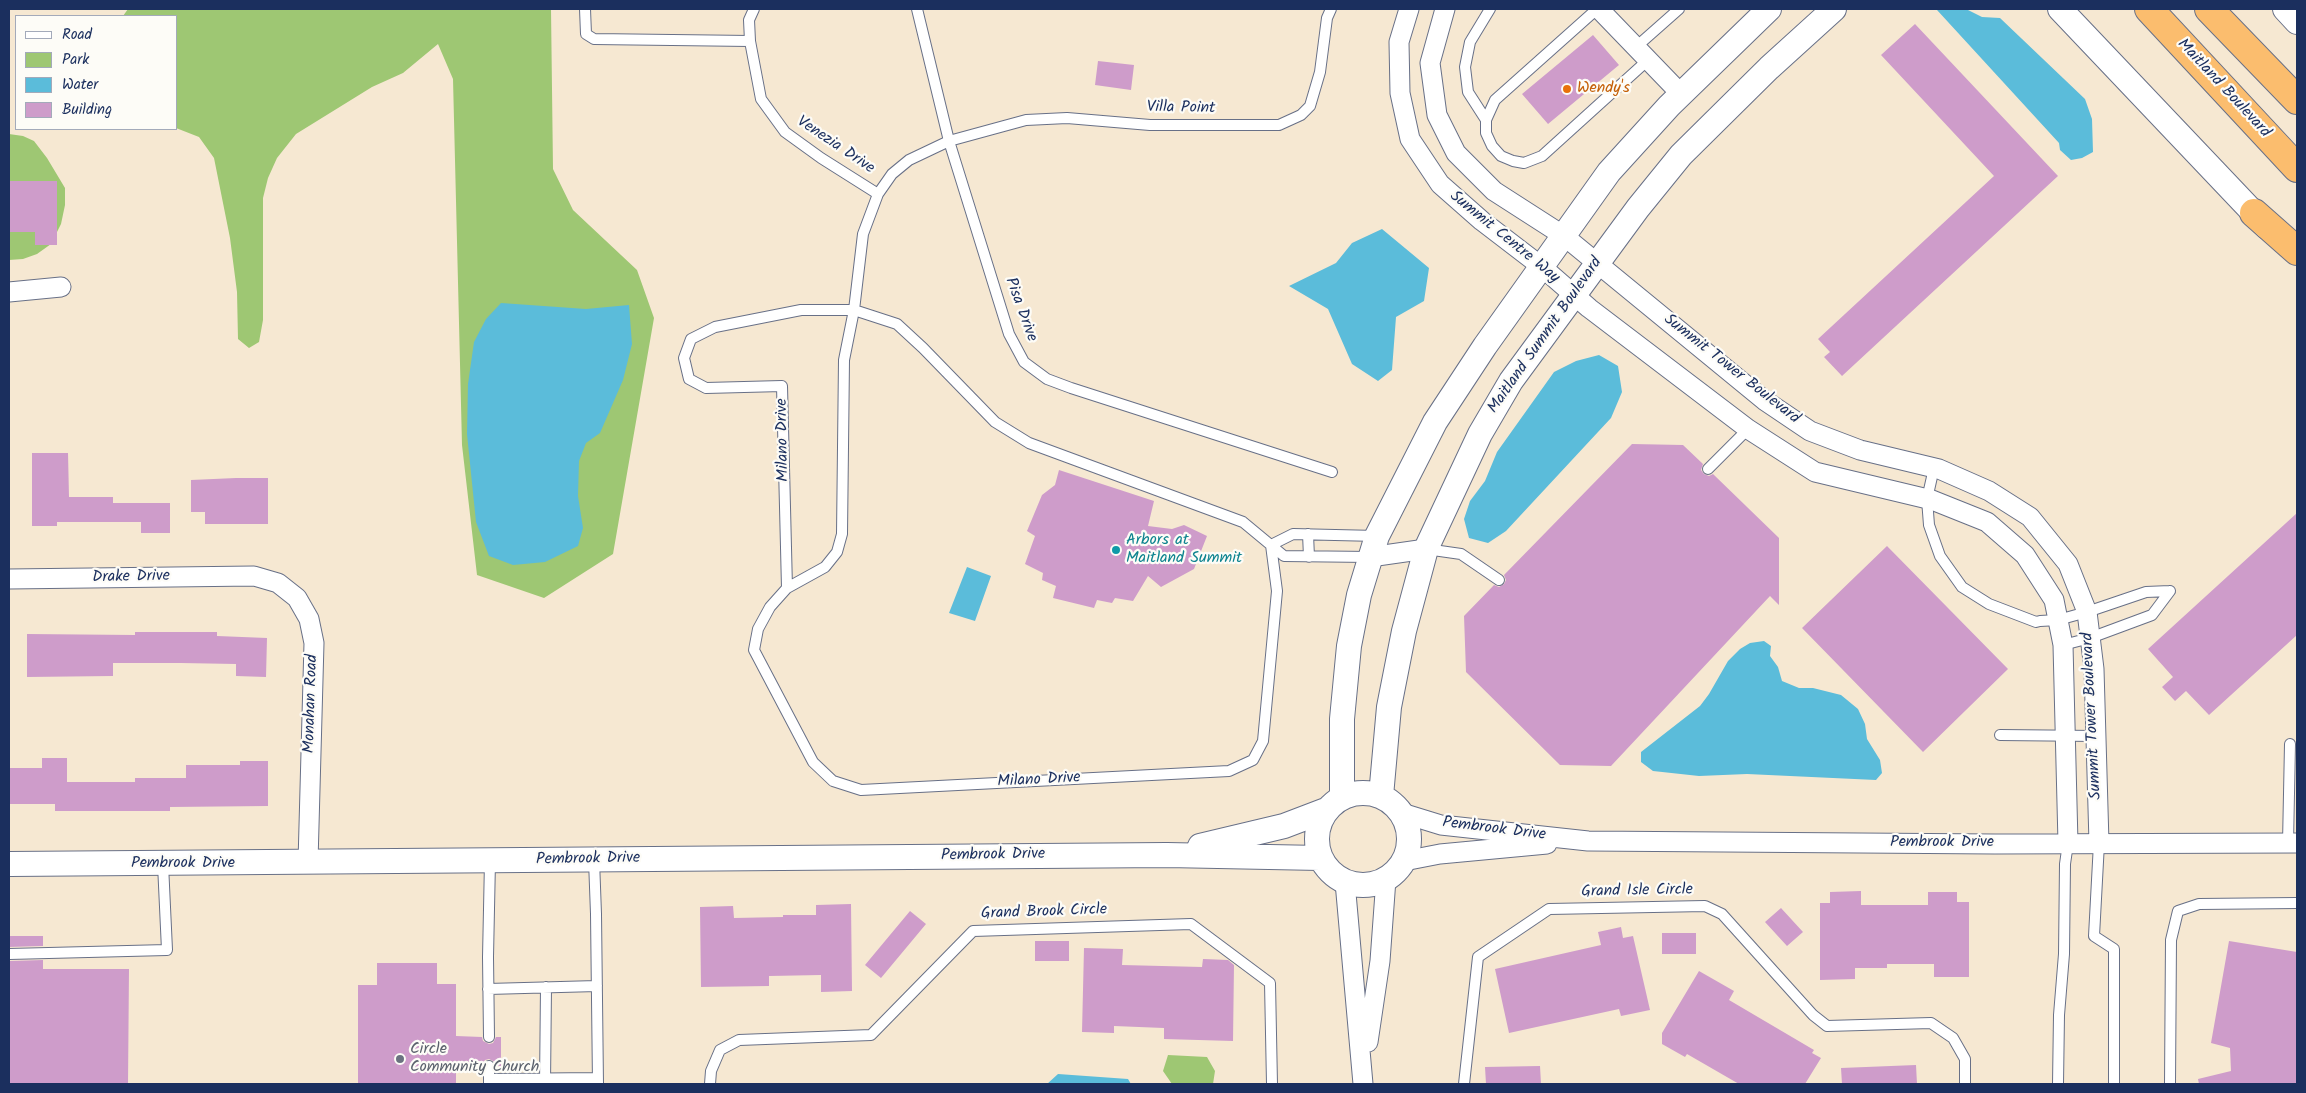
<!DOCTYPE html>
<style>
body{margin:0}
#map{position:relative;width:2306px;height:1093px;overflow:hidden;background:#f6e8d2;font-family:Kalam,sans-serif}
canvas{display:block}
.frame{position:absolute;inset:0;border:10px solid #1b2f5e;pointer-events:none}
.legend{position:absolute;left:15px;top:15px;width:162px;height:115px;box-sizing:border-box;background:#fdfcf7;border:1px solid #a3aaba;margin:0;padding:6px 9px;list-style:none;font-size:15px;color:#1b2f5e}
.legend li{display:flex;align-items:center;gap:10px;height:25px}
.legend b{width:25px;border:1px solid #a3aaba}
</style>
<div id="map">
<canvas width="2306" height="1093"></canvas>
<div class="frame"></div>
<ul class="legend">
<li><b style="height:6px;background:#fff"></b>Road</li>
<li><b style="height:14px;background:#9ec773"></b>Park</li>
<li><b style="height:14px;background:#5bbcda"></b>Water</li>
<li><b style="height:14px;background:#ce9cca"></b>Building</li>
</ul>
</div>
<script>
const c = document.querySelector('canvas').getContext('2d');
c.lineJoin = 'round';
function fillPath(path, color) { c.fillStyle = color; c.fill(path, 'evenodd'); }
const toPath = rows => new Path2D(rows.map(r => 'M' + r).join(''));
function stroke(path, color, width, dash) { c.strokeStyle = color; c.lineWidth = width; c.lineCap = dash ? 'butt' : 'round'; c.setLineDash(dash || []); c.stroke(path); }
function write(font, color, halo, rows, align = 'center') {
  c.font = font + ' Kalam,sans-serif'; c.lineWidth = 4.5; c.setLineDash([]); c.textBaseline = 'middle'; c.strokeStyle = halo; c.fillStyle = color; for (const [text, x, y, turn = 0] of rows) {
    c.save(); c.translate(x, y); c.rotate((+turn || 0) * Math.PI / 180); c.textAlign = isNaN(turn) ? turn : align; if (halo) c.strokeText(text, 0, 0); c.fillText(text, 0, 0); c.restore();
  }
}
const green = toPath([
 [128,9,551,9,553,169,573,210,637,270,654,318,613,554,544,598,477,575,462,445,453,79,438,44,403,73,372,87,296,134,277,158,268,178,263,198,263,320,259,342,249,348,238,339,237,292,230,238,214,158,199,137,176,128,176,16,123,16],
 [9,134,23,136,34,141,47,158,65,188,65,205,61,224,51,244,37,254,23,259,9,260],
 [1168,1055,1207,1057,1215,1071,1213,1084,1172,1084,1163,1071]
]);
const water = toPath([
 [1940,9,1966,9,1982,17,2000,18,2085,99,2092,119,2093,152,2082,158,2071,160,2060,150,2059,143,1937,10],
 [1382,229,1429,268,1424,301,1396,317,1392,370,1378,381,1352,364,1328,309,1289,286,1336,263,1352,243],
 [501,303,586,309,629,305,632,344,623,380,600,433,586,443,579,461,578,496,583,528,578,546,545,562,513,565,489,556,476,522,467,434,468,384,474,342,486,319],
 [1599,355,1618,366,1622,392,1611,418,1506,531,1488,543,1469,538,1464,519,1470,501,1485,481,1497,452,1554,372,1576,361],
 [967,567,991,576,975,621,949,613],
 [1764,641,1771,646,1770,656,1778,667,1782,681,1799,688,1813,688,1841,695,1858,709,1865,724,1867,739,1880,760,1882,773,1876,780,1747,774,1699,776,1653,771,1641,762,1641,752,1700,706,1709,694,1728,661,1740,649,1750,643],
 [1058,1074,1128,1079,1131,1084,1047,1084]
]);
const building = toPath([
 [1915,24,2058,176,1842,376,1824,357,1830,352,1818,339,1994,176,1881,55],
 [1593,35,1619,65,1548,124,1522,94],
 [1098,61,1134,65,1131,90,1095,85],
 [9,181,57,181,57,245,35,245,35,232,9,232],
 [1632,444,1683,445,1703,464,1701,470,1704,474,1709,476,1713,474,1779,538,1779,605,1770,596,1611,766,1560,765,1466,672,1464,616,1494,585,1499,587,1504,584,1506,580,1504,575],
 [32,453,68,453,69,497,113,497,113,503,170,503,170,533,141,533,141,522,57,522,57,526,32,526],
 [1059,470,1154,501,1148,526,1172,529,1184,525,1207,536,1194,569,1161,587,1148,576,1133,601,1115,598,1112,603,1097,600,1094,608,1053,598,1056,586,1042,580,1043,573,1025,564,1035,536,1027,531,1042,495,1055,485],
 [236,478,268,478,268,524,205,524,205,512,191,512,191,480],
 [2297,513,2297,635,2209,715,2186,691,2175,701,2162,687,2173,677,2148,649],
 [1887,546,2008,669,1923,752,1802,628],
 [135,632,217,632,217,636,267,638,266,677,236,676,236,664,181,663,113,663,113,676,27,677,27,634,135,635],
 [42,758,67,758,67,782,135,782,135,778,186,778,186,765,240,765,240,761,268,761,268,806,170,807,170,811,55,811,55,804,9,804,9,768,42,768],
 [1861,891,1861,905,1928,905,1928,892,1957,892,1957,902,1969,902,1969,977,1934,977,1934,964,1887,964,1887,968,1855,968,1855,979,1820,980,1820,903,1830,903,1830,892],
 [851,904,852,991,821,992,821,975,769,976,769,986,701,987,700,907,733,906,734,918,783,917,783,915,816,915,816,905],
 [1781,908,1803,932,1787,946,1765,922],
 [910,911,926,924,881,978,865,965],
 [1621,927,1623,938,1633,936,1650,1010,1621,1016,1619,1009,1509,1033,1495,969,1601,945,1598,932],
 [1662,933,1696,933,1696,954,1662,954],
 [9,936,43,936,43,946,9,947],
 [1035,941,1069,941,1069,961,1035,961],
 [2229,941,2297,952,2297,1084,2199,1084,2198,1079,2231,1071,2230,1048,2211,1043],
 [1084,948,1123,949,1122,965,1202,967,1203,959,1228,960,1234,965,1233,1041,1164,1039,1164,1028,1114,1026,1114,1033,1082,1032],
 [43,960,43,969,129,969,128,1084,9,1084,9,961],
 [377,963,437,963,437,984,456,984,456,1036,482,1037,483,1041,489,1044,493,1043,496,1037,501,1037,501,1066,496,1066,495,1062,489,1059,485,1060,482,1066,456,1066,456,1084,358,1084,358,985,377,985],
 [1699,971,1734,991,1729,1000,1814,1050,1812,1053,1821,1058,1805,1084,1739,1084,1687,1054,1685,1057,1662,1044,1662,1033],
 [1916,1065,1917,1084,1842,1084,1841,1068],
 [1540,1066,1541,1084,1486,1084,1485,1067]
]);
const service = toPath([
 [585,9,586,34,594,39,750,41],
 [754,9,749,20,750,41,761,99,785,132,821,158,878,194],
 [917,9,949,141,1009,334,1024,362,1047,379,1071,388,1332,472],
 [1597,9,1495,100,1486,120,1486,133,1492,146,1501,156,1513,161,1524,163,1542,156,1648,60],
 [1636,47,1679,9],
 [1486,120,1468,92,1465,67,1470,42,1490,9],
 [1934,468,1927,499,1929,525,1940,556,1962,587,1989,604,2036,622,2040,621,2058,620,2087,612,2146,592,2170,591],
 [1708,469,1748,429],
 [1308,534,1309,557],
 [1271,545,1277,591,1263,741,1253,760,1229,771,861,790,833,781,813,762,754,650,758,629,770,607,787,588,782,386,706,388,689,379,684,358,691,339,715,327,801,310,854,310,897,324,923,348,995,422,1029,443,1243,522,1284,556,1370,557],
 [1271,545,1293,534,1377,536],
 [1426,549,1461,554,1499,580],
 [787,588,825,567,837,552,842,534,844,360,854,310,863,234,878,194,892,174,909,160,949,141,1026,120,1067,118,1150,125,1279,125,1301,115,1310,106,1320,72,1327,18,1331,9],
 [2063,645,2090,638,2152,615,2170,591],
 [2000,735,2096,736],
 [2099,843,2094,936,2114,949,2114,1084],
 [2288,843,2290,744],
 [594,860,596,914,598,1084],
 [9,954,167,950,163,864],
 [488,989,597,986],
 [489,1037,488,957,490,861],
 [489,1066,489,1084],
 [489,1079,598,1078],
 [545,1084,546,987],
 [710,1084,711,1071,720,1050,739,1040,871,1035,973,931,1191,924,1270,983,1272,1084],
 [1464,1084,1478,957,1549,909,1705,906,1722,914,1813,1015,1827,1026,1931,1023,1953,1038,1965,1059,1965,1084],
 [2058,1084,2059,1015,2064,954,2065,864,2068,843],
 [2170,1084,2171,940,2178,911,2199,904,2297,903]
]);
const minor = toPath([
 [1409,9,1399,42,1400,93,1410,139,1440,184,1482,221,1542,267,1589,308,1748,429,1815,472,1932,500,1987,522,2025,555,2054,600,2063,645,2068,843],
 [1445,9,1430,63,1437,115,1456,153,1494,191,1564,236,1764,400,1810,431,1860,450,1939,469,1989,491,2030,517,2068,564,2087,612,2094,669,2099,843],
 [1599,9,1681,94],
 [9,292,61,287],
 [1370,557,1426,549],
 [9,579,254,576,278,583,297,598,309,619,314,643,308,862],
 [1402,813,1441,825,1588,841,1995,844,2297,843],
 [1404,861,1440,854,1547,844],
 [1345,882,1363,1084],
 [1368,1042,1380,961,1386,879]
]);
const tertiary = toPath([
 [2060,9,2267,227],
 [2285,9,2297,22],
 '1317 839a46 46 0 1 1 92 0a46 46 0 1 1-92 0Z',
 [1381,796,1389,707,1404,631,1426,549,1480,434,1511,381,1638,208,1681,155,1769,68,1834,9],
 [1342,797,1342,719,1349,646,1359,595,1377,536,1435,422,1485,346,1609,172,1669,106,1769,9],
 [1200,846,1284,826,1326,810],
 [9,864,1167,855,1320,858]
]);
const motorway = toPath([
 [2149,9,2297,168],
 [2209,9,2297,100],
 [2254,213,2297,251]
]);
const markers = [
 [1567,89,5,"#e8710a"],
 [1116,550,5,"#0f9aa8"],
 [400,1059,5,"#6b7280"]
];
const foodNames = [
 ["Wendy's",1577,89]
];
const streetNames = [
 ["Maitland Boulevard",2223,89,47],
 ["Villa Point",1181,109,1],
 ["Venezia Drive",835,146,34],
 ["Summit Centre Way",1504,238,39],
 ["Pisa Drive",1020,310,70],
 ["Maitland Summit Boulevard",1546,336,-55],
 ["Summit Tower Boulevard",1731,370,38],
 ["Milano Drive",784,440,-91],
 ["Drake Drive",131,578,-1],
 ["Monahan Road",312,704,-88],
 ["Summit Tower Boulevard",2093,716,-93],
 ["Milano Drive",1039,781,-3],
 ["Pembrook Drive",1494,830,7],
 ["Pembrook Drive",1942,843],
 ["Pembrook Drive",993,856,-1],
 ["Pembrook Drive",588,860,-1],
 ["Pembrook Drive",183,864],
 ["Grand Isle Circle",1637,892,-1],
 ["Grand Brook Circle",1044,913,-2]
];
const cultureNames = [
 ["Arbors at",1126,541],
 ["Maitland Summit",1126,559]
];
const worshipNames = [
 ["Circle",410,1050],
 ["Community Church",410,1068]
];
fillPath(green, '#9ec773');
fillPath(water, '#5bbcda');
fillPath(building, '#ce9cca');
stroke(service, '#687087', 12);
stroke(minor, '#687087', 21);
stroke(tertiary, '#687087', 26);
stroke(motorway, '#687087', 30);
stroke(service, '#fff', 10);
stroke(minor, '#fff', 19);
stroke(tertiary, '#fff', 24);
stroke(motorway, '#fbbd6e', 28);
for (const [x, y, r, color] of markers) { const dot = new Path2D(); dot.arc(x, y, r, 0, 2 * Math.PI); c.fillStyle = color; c.fill(dot); stroke(dot, '#fdfcf7', 2); }
write('16px', '#c56008', '#fdfcf7', foodNames, 'left');
write('16px', '#1b2f5e', '#fdfcf7', streetNames);
write('16px', '#0d838f', '#fdfcf7', cultureNames, 'left');
write('16px', '#5b616d', '#fdfcf7', worshipNames, 'left');
</script>
